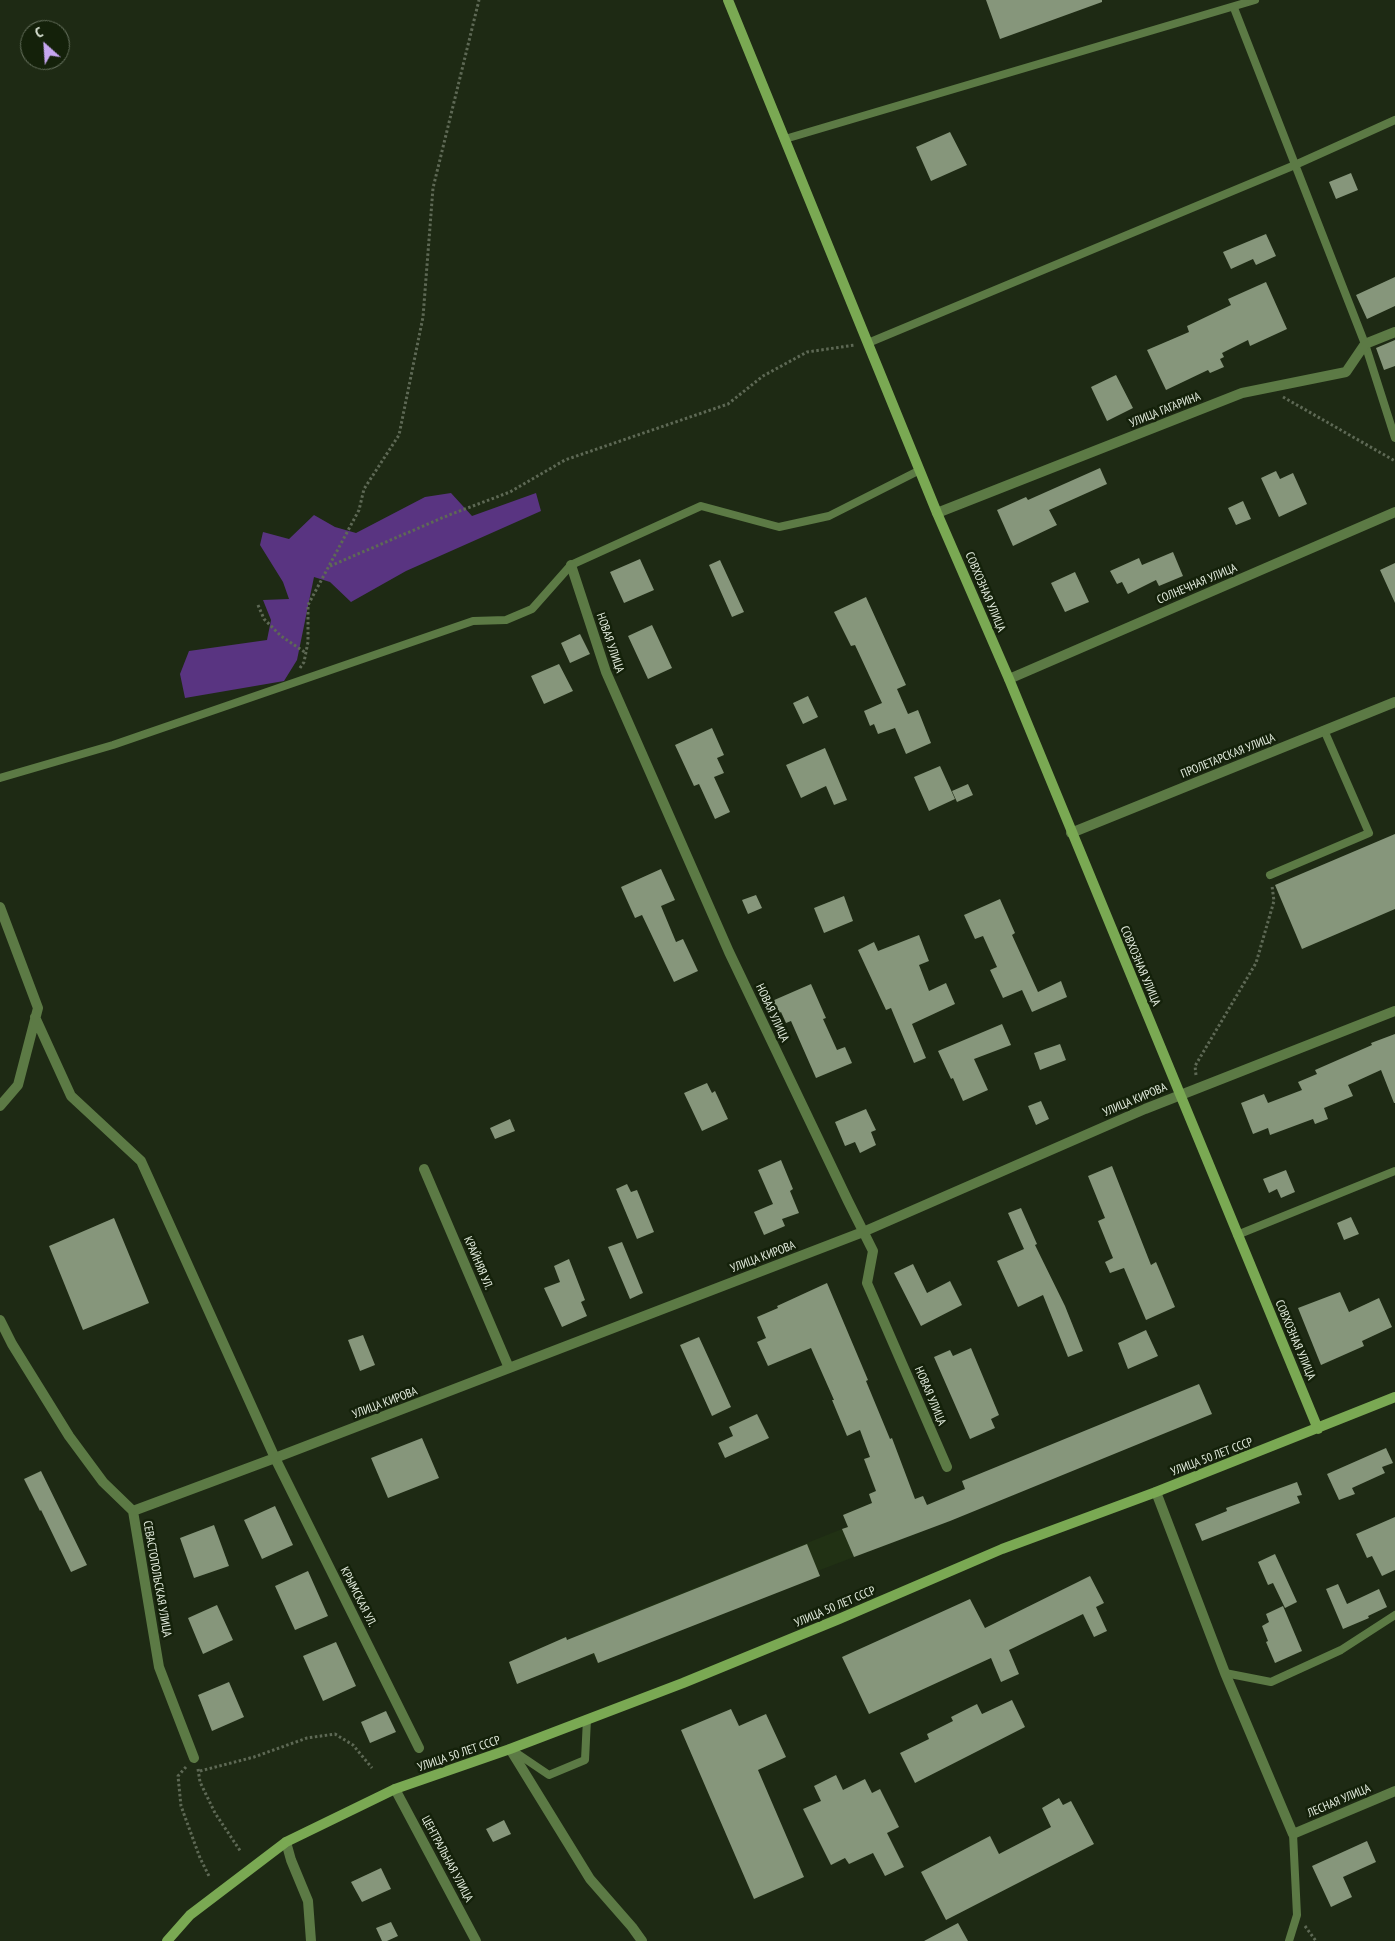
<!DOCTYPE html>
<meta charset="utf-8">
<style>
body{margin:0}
#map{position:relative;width:1395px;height:1941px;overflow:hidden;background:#1e2a14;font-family:"PT Sans Narrow",sans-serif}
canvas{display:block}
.north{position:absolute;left:20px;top:20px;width:50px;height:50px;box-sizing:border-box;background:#14210a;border:1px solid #67725f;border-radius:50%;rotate:334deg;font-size:14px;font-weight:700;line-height:20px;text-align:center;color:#e3ecde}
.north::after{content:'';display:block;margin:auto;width:18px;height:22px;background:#c6a6f0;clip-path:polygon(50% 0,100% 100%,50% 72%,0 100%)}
</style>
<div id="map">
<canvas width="1395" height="1941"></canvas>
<div class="north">С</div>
</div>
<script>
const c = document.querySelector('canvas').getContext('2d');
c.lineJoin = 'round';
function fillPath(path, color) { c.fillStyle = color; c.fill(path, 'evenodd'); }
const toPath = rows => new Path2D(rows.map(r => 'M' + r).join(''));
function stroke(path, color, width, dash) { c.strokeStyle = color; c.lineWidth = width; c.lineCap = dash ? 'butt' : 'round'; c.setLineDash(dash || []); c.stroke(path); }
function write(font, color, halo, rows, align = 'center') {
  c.font = font + ' "PT Sans Narrow",sans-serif'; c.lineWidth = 5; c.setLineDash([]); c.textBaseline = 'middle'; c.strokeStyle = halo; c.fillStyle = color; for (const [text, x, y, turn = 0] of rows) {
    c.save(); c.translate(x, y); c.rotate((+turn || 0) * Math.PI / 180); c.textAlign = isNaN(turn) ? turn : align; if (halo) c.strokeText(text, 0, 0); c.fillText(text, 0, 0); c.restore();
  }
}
const built = toPath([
 [842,1529,854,1557,593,1657,583,1632]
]);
const forest = toPath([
 [451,493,472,516,536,493,541,511,406,571,351,602,330,582,314,577,297,660,284,681,185,698,180,674,189,651,267,640,271,620,263,600,289,599,283,582,260,545,263,532,289,539,314,515,335,527,356,533,425,497]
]);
const building = toPath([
 [986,0,1102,0,1102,2,1000,39],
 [950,132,967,165,931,181,916,147],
 [1351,173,1358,190,1336,199,1329,182],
 [1266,234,1276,256,1256,265,1253,259,1231,269,1223,252],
 [1395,277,1395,306,1367,319,1356,295],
 [1266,282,1287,329,1250,346,1248,340,1222,353,1224,357,1220,359,1224,367,1210,373,1208,370,1166,390,1147,350,1189,332,1187,326,1231,305,1228,299],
 [1395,340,1395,366,1384,370,1376,348],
 [1116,375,1133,408,1107,421,1091,387],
 [1100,468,1107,484,1049,510,1057,525,1013,546,997,510,1026,497,1028,500],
 [1276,471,1280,479,1293,473,1307,504,1279,517,1261,478],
 [1243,501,1251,519,1236,525,1228,508],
 [1173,552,1183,576,1159,586,1156,580,1128,594,1122,582,1117,584,1110,571,1139,558,1142,565],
 [640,559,654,590,624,603,610,572],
 [720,560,744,612,732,617,709,565],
 [1395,563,1395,603,1380,570],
 [1075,572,1089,602,1065,612,1051,583],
 [866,597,906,685,897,689,908,714,918,710,931,743,906,754,895,728,878,734,874,724,870,726,864,711,882,703,855,645,851,646,834,612],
 [652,625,672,668,648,679,628,636],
 [580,634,590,654,570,663,561,643],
 [559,664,573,691,544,704,531,676],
 [808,696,818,717,803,724,793,703],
 [712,728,724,755,717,758,724,773,714,777,730,812,715,819,699,784,694,786,675,745],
 [825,748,847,800,834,805,826,786,801,798,786,765],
 [940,766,955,799,929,811,914,777],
 [968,784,973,795,957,802,952,791],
 [1395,834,1395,909,1302,949,1275,885],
 [661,869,675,900,661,906,676,942,683,939,698,971,674,982,642,915,635,918,621,887],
 [756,895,762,908,748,914,742,900],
 [844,896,853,921,824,933,814,908],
 [1000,899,1015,933,1012,935,1038,992,1061,981,1067,997,1032,1012,1022,990,1003,998,990,970,997,967,983,936,975,939,964,915],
 [919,935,929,961,919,965,929,991,946,983,955,1004,912,1024,926,1058,914,1063,891,1008,886,1010,858,950,874,942,878,951],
 [811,984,826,1018,823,1019,837,1050,845,1047,852,1063,816,1078,791,1021,786,1023,781,1012,777,1014,772,1001],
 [1002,1024,1011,1045,974,1059,988,1090,963,1101,953,1078,951,1079,938,1051],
 [1395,1034,1395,1103,1394,1103,1381,1070,1348,1085,1353,1096,1324,1108,1328,1119,1315,1124,1313,1119,1270,1135,1268,1128,1253,1134,1241,1103,1264,1094,1268,1103,1302,1090,1298,1082,1317,1074,1315,1070,1372,1045,1371,1043],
 [1060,1044,1066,1060,1040,1070,1034,1053],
 [707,1083,712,1093,715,1091,728,1119,702,1131,684,1093],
 [1041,1101,1049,1119,1036,1125,1028,1106],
 [866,1109,876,1130,871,1132,876,1145,860,1153,855,1142,845,1146,835,1122],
 [510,1119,515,1131,495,1139,490,1128],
 [781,1160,793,1189,790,1191,799,1213,782,1219,785,1226,764,1235,754,1212,773,1204,758,1170],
 [1112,1166,1151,1265,1156,1262,1175,1307,1146,1320,1124,1268,1110,1273,1105,1262,1113,1258,1098,1221,1105,1218,1088,1176],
 [1286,1170,1295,1192,1281,1198,1277,1189,1269,1193,1263,1179],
 [627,1184,631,1192,637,1190,654,1232,637,1239,616,1189],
 [1021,1208,1037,1244,1035,1245,1065,1306,1083,1351,1068,1357,1043,1295,1018,1307,997,1261,1024,1249,1008,1213],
 [1351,1217,1359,1234,1344,1240,1337,1223],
 [114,1218,149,1303,83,1330,49,1246],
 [622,1242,643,1293,630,1299,608,1247],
 [569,1259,585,1300,581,1302,587,1316,562,1327,544,1288,560,1282,554,1266],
 [913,1264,927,1293,950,1281,962,1305,921,1326,894,1273],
 [827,1283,868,1380,866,1381,890,1439,892,1438,915,1499,923,1496,927,1505,965,1489,962,1481,1199,1384,1212,1414,950,1521,854,1557,842,1529,848,1527,843,1515,872,1503,869,1494,876,1491,864,1459,870,1457,860,1430,847,1436,832,1400,834,1400,811,1348,768,1366,757,1342,766,1338,757,1317,778,1308,777,1306],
 [1340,1292,1349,1312,1379,1298,1392,1327,1362,1341,1364,1346,1321,1365,1298,1308],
 [1146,1330,1158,1356,1128,1369,1118,1343],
 [363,1335,375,1365,360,1371,348,1340],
 [699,1337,731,1407,712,1416,680,1345],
 [971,1348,999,1415,991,1419,995,1428,970,1439,934,1357,950,1350,953,1356],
 [757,1414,769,1438,725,1458,718,1443,733,1436,729,1427],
 [422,1438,439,1478,388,1498,371,1458],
 [1386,1448,1393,1463,1382,1467,1385,1473,1352,1488,1355,1494,1339,1500,1327,1474],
 [41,1471,87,1565,71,1572,41,1510,40,1511,24,1479],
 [1297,1482,1302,1495,1297,1496,1300,1503,1202,1541,1195,1524,1227,1511,1226,1508],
 [275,1506,293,1545,262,1559,244,1520],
 [1395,1517,1395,1570,1382,1576,1372,1556,1367,1558,1356,1534],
 [214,1525,229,1566,194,1578,180,1538],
 [807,1544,820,1576,598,1663,594,1653,517,1684,509,1662,566,1637,567,1640],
 [1275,1554,1297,1602,1285,1608,1273,1583,1268,1585,1258,1562],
 [308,1571,328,1616,295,1630,275,1586],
 [1090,1576,1104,1603,1096,1607,1107,1631,1094,1637,1083,1614,1009,1650,1019,1674,1001,1682,991,1658,869,1714,842,1657,970,1599,985,1628],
 [1338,1584,1347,1604,1379,1589,1387,1607,1368,1616,1369,1618,1343,1629,1326,1589],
 [217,1605,233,1640,203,1654,188,1618],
 [1283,1606,1302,1651,1275,1663,1266,1642,1268,1641,1262,1626,1269,1622,1266,1614],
 [336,1642,356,1686,323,1701,303,1656],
 [229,1682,244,1717,212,1731,198,1695],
 [1012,1700,1025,1727,915,1783,900,1753,929,1739,927,1734,953,1721,951,1717,977,1704,982,1714],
 [731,1709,739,1726,766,1714,786,1757,758,1770,804,1877,754,1899,681,1730],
 [386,1711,396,1732,370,1743,361,1722],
 [836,1775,843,1790,865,1779,872,1793,880,1789,899,1827,887,1833,904,1867,885,1876,873,1853,849,1864,845,1858,831,1865,803,1809,821,1801,814,1786],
 [1059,1798,1063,1805,1071,1801,1094,1844,946,1920,921,1872,990,1836,999,1854,1051,1827,1042,1808],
 [504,1820,511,1834,493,1842,486,1829],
 [1367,1841,1376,1862,1343,1877,1352,1897,1331,1907,1312,1866],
 [381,1868,391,1889,362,1902,351,1882],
 [391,1922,398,1936,387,1941,382,1941,376,1928],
 [958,1923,968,1941,924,1941]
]);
const path = toPath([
 [1283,397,1395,461],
 [330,566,449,515,510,492,565,460,728,404,763,376,807,352,855,345],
 [258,605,264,619,281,636,306,653],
 [300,668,304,662,308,642,308,605,359,510,364,489,399,435,423,317,433,188,479,0],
 [1196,1075,1195,1066,1256,963,1274,901,1272,886],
 [186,1767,178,1776,181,1806,200,1858,209,1876],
 [198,1769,200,1782,215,1813,241,1852],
 [200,1771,254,1757,307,1738,335,1734,353,1745,372,1768],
 [1305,1926,1316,1941]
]);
const lane = toPath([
 [1234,8,1365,344,1395,438],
 [785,139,1255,0],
 [868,343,1295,165,1395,120],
 [0,778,113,745,473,621,506,620,532,609,571,565,701,506,779,527,829,516,920,470],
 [1270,875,1369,833,1324,730],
 [1237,1235,1395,1171],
 [1225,1673,1271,1682,1341,1650,1395,1615],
 [512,1750,549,1775,585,1760,587,1719],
 [1289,1941,1297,1915,1293,1834]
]);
const street = toPath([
 [937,513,1242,393,1346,372,1365,344,1395,332],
 [571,565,606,672,729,952,848,1201,873,1251,867,1283,947,1467],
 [1009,679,1395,512],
 [1071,833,1395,702],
 [0,907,38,1008,18,1085,0,1106],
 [35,1017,71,1096,141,1161,275,1458,419,1748],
 [424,1169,509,1368],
 [0,1320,12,1344,69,1436,103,1482,133,1511,159,1667,194,1758],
 [1156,1492,1225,1673,1293,1834,1395,1791],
 [133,1511,275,1458,863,1232,1145,1109,1395,1011],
 [510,1749,590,1879,632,1927,642,1941],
 [395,1789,476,1941],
 [286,1842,291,1860,308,1901,311,1941]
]);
const secondary = toPath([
 [728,0,937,513,1009,679,1318,1429],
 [167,1941,190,1915,286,1842,395,1789,510,1749,683,1683,839,1619,1002,1549,1156,1492,1395,1397]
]);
const streetNames = [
 ["УЛИЦА ГАГАРИНА",1165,410,-22],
 ["СОЛНЕЧНАЯ УЛИЦА",1197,584,-23],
 ["СОВХОЗНАЯ УЛИЦА",985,592,67],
 ["НОВАЯ УЛИЦА",610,643,71],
 ["ПРОЛЕТАРСКАЯ УЛИЦА",1228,756,-22],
 ["СОВХОЗНАЯ УЛИЦА",1140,966,67],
 ["НОВАЯ УЛИЦА",772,1013,65],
 ["УЛИЦА КИРОВА",1135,1100,-23],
 ["УЛИЦА КИРОВА",763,1257,-21],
 ["КРАЙНЯЯ УЛ.",478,1263,67],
 ["СОВХОЗНАЯ УЛИЦА",1295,1340,67],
 ["НОВАЯ УЛИЦА",930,1396,67],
 ["УЛИЦА КИРОВА",385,1403,-21],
 ["УЛИЦА 50 ЛЕТ СССР",1212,1457,-21],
 ["СЕВАСТОПОЛЬСКАЯ УЛИЦА",157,1579,80],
 ["КРЫМСКАЯ УЛ.",358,1597,63],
 ["УЛИЦА 50 ЛЕТ СССР",835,1607,-23],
 ["УЛИЦА 50 ЛЕТ СССР",459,1754,-19],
 ["ЛЕСНАЯ УЛИЦА",1339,1801,-23],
 ["ЦЕНТРАЛЬНАЯ УЛИЦА",447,1859,62]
];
fillPath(built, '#213114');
fillPath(forest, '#593481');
fillPath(building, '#86967b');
stroke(path, '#5e6955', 3, [2.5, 2.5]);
stroke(lane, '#5c7a45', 8);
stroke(street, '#5c7a45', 10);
stroke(secondary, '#7aa953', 10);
write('12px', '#e3ecde', '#14210a', streetNames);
</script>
